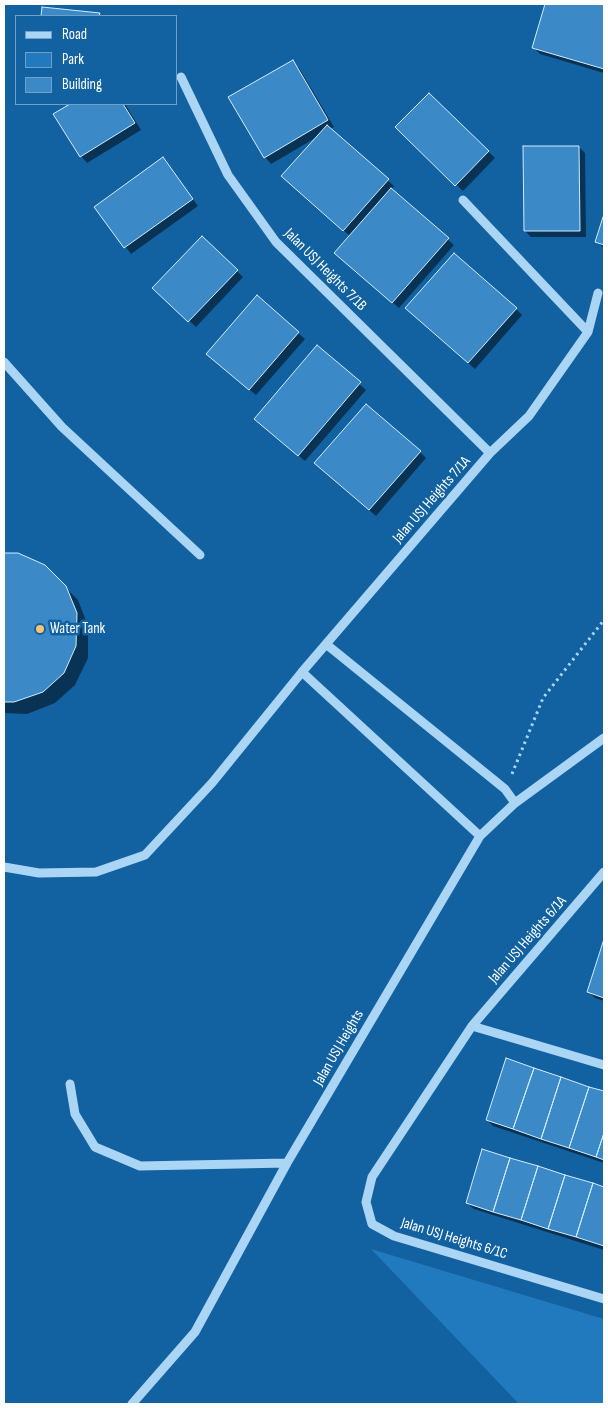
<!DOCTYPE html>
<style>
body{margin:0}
#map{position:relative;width:608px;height:1408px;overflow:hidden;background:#1261a0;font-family:"Sofia Sans Condensed",sans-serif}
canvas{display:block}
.frame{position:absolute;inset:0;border:5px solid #fff;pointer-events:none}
.legend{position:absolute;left:15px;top:15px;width:162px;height:90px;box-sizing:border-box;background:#1261a0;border:1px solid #71a0c6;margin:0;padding:6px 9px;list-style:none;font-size:15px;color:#fff}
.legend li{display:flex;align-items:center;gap:10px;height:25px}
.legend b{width:25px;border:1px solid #71a0c6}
</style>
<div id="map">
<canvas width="608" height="1408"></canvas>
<div class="frame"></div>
<ul class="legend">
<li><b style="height:6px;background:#aad5f5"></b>Road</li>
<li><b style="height:14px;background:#207abd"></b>Park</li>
<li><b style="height:14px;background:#3b8ac7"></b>Building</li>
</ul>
</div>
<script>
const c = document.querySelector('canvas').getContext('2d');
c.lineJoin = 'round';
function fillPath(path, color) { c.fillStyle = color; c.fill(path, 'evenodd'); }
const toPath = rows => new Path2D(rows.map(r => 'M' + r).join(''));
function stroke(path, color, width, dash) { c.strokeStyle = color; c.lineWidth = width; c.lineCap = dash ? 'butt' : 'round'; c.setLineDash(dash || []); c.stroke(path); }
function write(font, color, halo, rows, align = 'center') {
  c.font = font + ' "Sofia Sans Condensed",sans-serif'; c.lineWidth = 5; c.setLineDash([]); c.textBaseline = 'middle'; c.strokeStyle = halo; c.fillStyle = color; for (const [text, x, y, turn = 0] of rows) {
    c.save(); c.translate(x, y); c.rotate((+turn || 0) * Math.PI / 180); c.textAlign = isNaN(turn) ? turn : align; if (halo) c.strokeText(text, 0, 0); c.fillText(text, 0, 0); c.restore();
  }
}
const green = toPath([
 [371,1249,604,1319,604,1404,519,1404]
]);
const shadow = toPath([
 [546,4,604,4,604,73,540,54,533,47],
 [43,9,99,14,101,16,42,16],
 [292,61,299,68,334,127,330,129,394,186,391,190,454,245,399,308,342,259,350,236,289,182,317,137,271,164,265,157],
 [429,95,495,158,463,191,397,127],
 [72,104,125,104,141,130,87,163,81,156,54,115],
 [579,147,585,153,586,237,531,237,525,231],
 [163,159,198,206,131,254,96,207],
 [604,218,604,248,597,242],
 [202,238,243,277,196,327,154,288],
 [516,309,522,315,475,369,413,314],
 [298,333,305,339,256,395,214,360],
 [317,347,366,390,305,461,262,425],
 [420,452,426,458,376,516,322,470],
 [4,554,18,554,44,566,78,600,88,626,88,658,75,685,55,703,27,714,4,713],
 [604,943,604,1001,595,998,589,992],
 [507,1060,604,1093,604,1163,493,1126,487,1120],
 [483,1151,604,1188,604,1250,474,1209,467,1203]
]);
const building = toPath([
 [545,4,604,4,604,69,532,48,545,4],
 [42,7,100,13,99,16,41,16,42,7],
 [293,60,328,120,264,158,228,97,293,60],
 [429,93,489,151,455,186,395,127,429,93],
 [70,104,123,104,135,123,80,157,53,114,70,104],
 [327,125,389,179,343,231,281,176,327,125],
 [523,146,579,146,580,231,524,231,523,146],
 [163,157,193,199,124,248,94,207,163,157],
 [391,188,449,238,392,303,334,253,391,188],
 [604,214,604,245,595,242,604,214],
 [202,236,238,270,188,322,152,288,202,236],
 [454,253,517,308,468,363,405,308,454,253],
 [257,295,299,332,249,390,206,354,257,295],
 [317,345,361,382,298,456,254,419,317,345],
 [366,404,421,451,369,510,314,463,366,404],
 [4,553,18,553,45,565,66,586,77,613,76,646,64,673,43,692,14,702,4,702,4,553],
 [604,939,604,998,587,992,604,939],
 [506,1058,534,1068,513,1129,486,1120,506,1058],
 [534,1068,561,1077,541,1139,513,1129,534,1068],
 [561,1077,589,1087,569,1148,541,1139,561,1077],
 [589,1087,604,1091,604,1133,596,1157,569,1148,589,1087],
 [604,1133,604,1160,596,1157,604,1133],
 [482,1149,510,1158,493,1212,466,1203,482,1149],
 [510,1158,538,1166,521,1220,493,1212,510,1158],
 [538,1166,565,1175,548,1229,521,1220,538,1166],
 [565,1175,593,1183,576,1237,548,1229,565,1175],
 [593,1183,604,1187,604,1246,576,1237,593,1183]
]);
const path = toPath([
 [512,774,543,698,604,620]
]);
const minor = toPath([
 [181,77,228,175,276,242,490,453],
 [463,200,588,332],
 [4,362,62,427,200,555],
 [326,644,505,789,515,803],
 [302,672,480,836],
 [4,867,39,873,96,872,145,855,212,783,302,672,490,453,529,416,588,332,598,293],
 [604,872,472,1026,372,1177,366,1202,372,1224,394,1236,604,1299],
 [472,1026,604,1065],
 [70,1084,75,1114,95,1147,140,1166,287,1163],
 [132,1404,195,1332,287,1163,480,836,515,803,604,738]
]);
const markers = [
 [40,629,5,"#ffc36d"]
];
const streetNames = [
 ["Jalan USJ Heights 7/1B",325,270,45],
 ["Jalan USJ Heights 7/1A",432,500,-49],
 ["Jalan USJ Heights 6/1A",528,940,-49],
 ["Jalan USJ Heights",339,1048,-60],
 ["Jalan USJ Heights 6/1C",454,1239,17]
];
const poiNames = [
 ["Water Tank",50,629]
];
fillPath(green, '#207abd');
fillPath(shadow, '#0007');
fillPath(building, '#3b8ac7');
stroke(building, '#d2ebfe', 1);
stroke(path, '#aad5f5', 3, [2.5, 4]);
stroke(minor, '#aad5f5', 9);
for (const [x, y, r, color] of markers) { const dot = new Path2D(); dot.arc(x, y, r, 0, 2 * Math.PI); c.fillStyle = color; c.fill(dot); stroke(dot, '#1261a0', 2); }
write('15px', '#fff', '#1261a0', streetNames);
write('15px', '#fff', '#1261a0', poiNames, 'left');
</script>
